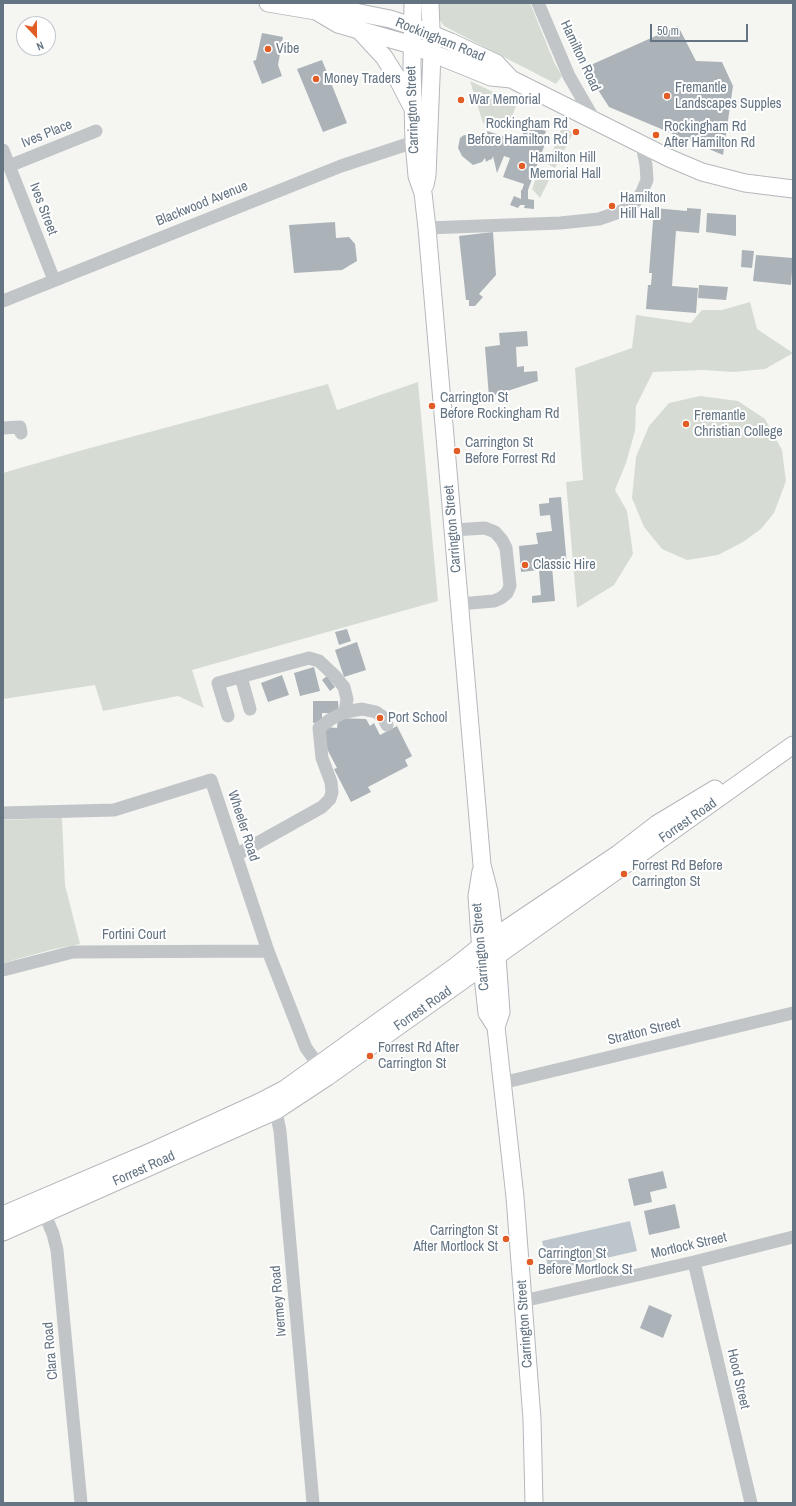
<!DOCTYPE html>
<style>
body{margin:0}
#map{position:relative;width:796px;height:1506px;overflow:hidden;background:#f5f6f2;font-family:"Archivo Narrow",sans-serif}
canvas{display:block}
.frame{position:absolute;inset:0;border:4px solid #647483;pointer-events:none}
.north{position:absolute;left:16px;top:16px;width:40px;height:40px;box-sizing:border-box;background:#fff;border:1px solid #c1c7cd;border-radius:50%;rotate:158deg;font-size:11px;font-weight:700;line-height:16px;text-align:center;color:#647483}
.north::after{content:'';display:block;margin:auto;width:14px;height:18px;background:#e25c25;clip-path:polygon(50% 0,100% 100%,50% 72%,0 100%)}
.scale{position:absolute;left:650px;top:24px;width:98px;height:18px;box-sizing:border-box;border:2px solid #647483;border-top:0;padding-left:5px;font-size:12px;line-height:14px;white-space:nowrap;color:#647483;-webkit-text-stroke:3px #fff;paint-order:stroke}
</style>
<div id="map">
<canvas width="796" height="1506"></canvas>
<div class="frame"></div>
<div class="north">N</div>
<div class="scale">50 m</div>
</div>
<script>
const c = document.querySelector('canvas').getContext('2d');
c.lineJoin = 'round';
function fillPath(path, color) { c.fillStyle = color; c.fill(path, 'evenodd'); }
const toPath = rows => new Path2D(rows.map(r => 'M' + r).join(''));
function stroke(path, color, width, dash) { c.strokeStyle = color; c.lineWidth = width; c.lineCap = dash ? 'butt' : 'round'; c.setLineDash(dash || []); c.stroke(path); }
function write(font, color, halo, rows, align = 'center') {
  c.font = font + ' "Archivo Narrow",sans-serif'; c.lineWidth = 4; c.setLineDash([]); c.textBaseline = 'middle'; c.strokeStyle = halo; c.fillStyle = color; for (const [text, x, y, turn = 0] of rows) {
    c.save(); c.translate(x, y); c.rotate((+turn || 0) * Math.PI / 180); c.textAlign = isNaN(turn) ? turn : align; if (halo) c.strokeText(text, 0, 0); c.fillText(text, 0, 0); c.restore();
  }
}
const green = toPath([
 [438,3,530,3,554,62,562,76,556,84,444,26,438,17],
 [470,81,517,103,508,128,501,126,500,127,491,125,490,126,483,123],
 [562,126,573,133,555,168,548,164],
 [540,167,552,174,540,198,532,189],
 [750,302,757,329,793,353,765,369,733,372,703,370,653,372,636,406,635,431,626,463,615,490,627,511,633,554,614,585,577,608,566,482,583,480,575,368,632,348,636,315,691,323,702,310,722,310],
 [418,382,438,601,192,670,204,708,178,696,103,711,95,685,3,699,3,473,79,451,328,384,337,410],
 [700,396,738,401,765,419,782,450,786,481,774,513,761,529,743,542,718,555,687,560,662,549,644,527,632,498,636,457,649,426,669,403],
 [62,818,65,885,80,944,54,949,3,963,3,820]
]);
const water = toPath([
 [630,1221,637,1251,549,1271,542,1241]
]);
const building = toPath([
 [678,26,696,61,722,62,733,86,723,155,609,107,584,68],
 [262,33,283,37,278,65,282,76,262,84,253,61,256,60],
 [322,60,347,123,323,132,297,69],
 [526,124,546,131,542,143,545,144,528,190,528,199,534,200,534,209,524,208,525,205,520,205,518,208,510,205,514,196,521,199,521,190,522,190,524,184,503,177,510,158,504,156,497,173,493,156,492,159,489,160,486,162,485,158,482,162,473,165,462,156,458,148,460,138,464,135,473,136,477,139,480,138,479,135,482,134,486,133,486,136,488,136,487,131,509,138,508,141,515,143,518,135,522,136],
 [654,208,687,211,687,208,701,209,699,233,676,231,672,286,698,288,696,313,646,309,648,285,651,285,652,273,649,273],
 [707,213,736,215,736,236,706,232],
 [335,222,336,238,349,237,355,244,357,261,342,270,294,273,289,225],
 [493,232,496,275,479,294,483,297,475,306,469,306,469,300,466,300,459,236],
 [742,250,754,251,752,268,741,267],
 [756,255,793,258,791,285,753,281],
 [699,285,728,287,726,300,698,298],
 [527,331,528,346,516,347,517,367,524,366,524,372,537,371,538,381,489,397,485,347,500,345,499,333],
 [561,497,567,566,552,567,555,601,532,603,532,596,541,595,539,570,521,572,519,546,538,544,536,533,552,531,550,515,540,516,539,504,549,503,549,498],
 [347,629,351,641,339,645,335,632],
 [357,642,366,670,344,677,335,650],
 [314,667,320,691,300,696,294,673],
 [282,675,289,695,268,702,261,683],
 [327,676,335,687,330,691,322,680],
 [313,701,338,701,339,713,322,713,322,722,313,723],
 [338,718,366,719,370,726,374,723,380,735,397,726,412,756,405,760,408,766,368,787,371,792,351,802,334,769,337,768,325,745,326,727,337,728],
 [663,1171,667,1188,650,1192,652,1202,634,1206,628,1179],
 [675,1204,680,1228,649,1235,644,1211],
 [649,1305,672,1315,663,1338,640,1328]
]);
const minor = toPath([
 [538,3,569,76,595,121],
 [3,150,54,280],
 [9,166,96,131],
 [427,228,560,223,599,219,622,211,636,201,642,192,647,180,646,165,642,145],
 [3,301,341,166,414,142],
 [3,428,20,427,21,433],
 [453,530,485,528,495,532,502,540,506,548,510,586,507,593,501,598,494,601,459,604],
 [241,677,250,709],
 [345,712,362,709,376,712,383,717,387,725],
 [228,716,218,683,309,658,319,661,335,676,344,687,347,699,345,712,331,719,319,728,322,758,331,782,332,792,330,799,322,807,236,855],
 [3,813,114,810,211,780,268,951,306,1048,323,1071],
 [3,970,73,952,268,951],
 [502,1083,793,1013],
 [274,1102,280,1131,313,1503],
 [41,1205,53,1234,57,1250,81,1503],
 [694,1262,751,1503],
 [523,1301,694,1262,793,1237]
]);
const major = toPath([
 [268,3,316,11,340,9,390,19,412,26,451,42,496,63,511,79,669,158,702,172,745,183,793,189],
 [413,3,412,65,414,142,417,176,423,193,427,228,482,865,489,892,497,957,501,1012,496,1027,515,1197,532,1419,534,1503],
 [316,11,338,24,412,45,491,77,511,79],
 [359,30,384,57,396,76,411,105],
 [425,185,427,175,432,54,430,3],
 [481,871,477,896,482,967,487,1013,496,1027],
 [3,1215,155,1150,260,1102,285,1089,456,966,481,946,618,854,657,824,715,789],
 [3,1232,277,1110,327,1077,793,745]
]);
const markers = [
 [268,49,4,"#e25c25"],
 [316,79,4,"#e25c25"],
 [667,96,4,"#e25c25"],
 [461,100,4,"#e25c25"],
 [576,132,4,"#e25c25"],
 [656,135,4,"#e25c25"],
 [522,166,4,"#e25c25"],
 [612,206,4,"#e25c25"],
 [432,406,4,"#e25c25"],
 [686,424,4,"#e25c25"],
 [457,451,4,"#e25c25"],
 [525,565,4,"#e25c25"],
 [380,718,4,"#e25c25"],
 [624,874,4,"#e25c25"],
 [370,1056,4,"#e25c25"],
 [506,1239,4,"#e25c25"],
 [530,1262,4,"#e25c25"]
];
const streetNames = [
 ["Rockingham Road",440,40,22],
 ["Hamilton Road",580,56,65],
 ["Carrington Street",413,110,-92],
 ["Ives Place",47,134,-22],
 ["Blackwood Avenue",202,204,-22],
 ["Ives Street",43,209,69],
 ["Carrington Street",453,529,-95],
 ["Forrest Road",688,821,-35],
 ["Wheeler Road",243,826,72],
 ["Fortini Court",134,935],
 ["Carrington Street",481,947,-95],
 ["Forrest Road",423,1009,-35],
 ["Stratton Street",644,1032,-14],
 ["Forrest Road",144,1169,-24],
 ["Mortlock Street",689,1246,-13],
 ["Ivermey Road",279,1301,-95],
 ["Carrington Street",525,1324,-94],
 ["Clara Road",51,1351,-95],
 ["Hood Street",738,1379,77]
];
const poiNames = [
 ["Vibe",276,49],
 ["Money Traders",324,79],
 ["Fremantle",675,88],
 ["Landscapes Supples",675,104],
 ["War Memorial",469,100],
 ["Rockingham Rd",568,124,"right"],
 ["Before Hamilton Rd",568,140,"right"],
 ["Rockingham Rd",664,127],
 ["After Hamilton Rd",664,143],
 ["Hamilton Hill",530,158],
 ["Memorial Hall",530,174],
 ["Hamilton",620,198],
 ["Hill Hall",620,214],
 ["Carrington St",440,398],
 ["Before Rockingham Rd",440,414],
 ["Fremantle",694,416],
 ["Christian College",694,432],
 ["Carrington St",465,443],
 ["Before Forrest Rd",465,459],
 ["Classic Hire",533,565],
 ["Port School",388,718],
 ["Forrest Rd Before",632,866],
 ["Carrington St",632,882],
 ["Forrest Rd After",378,1048],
 ["Carrington St",378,1064],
 ["Carrington St",498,1231,"right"],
 ["After Mortlock St",498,1247,"right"],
 ["Carrington St",538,1254],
 ["Before Mortlock St",538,1270]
];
fillPath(green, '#d6dcd3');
fillPath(water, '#bcc6cc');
fillPath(building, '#abb2b8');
stroke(major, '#b4b8bc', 19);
stroke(minor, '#c1c5c8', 13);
stroke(major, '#fff', 17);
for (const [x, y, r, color] of markers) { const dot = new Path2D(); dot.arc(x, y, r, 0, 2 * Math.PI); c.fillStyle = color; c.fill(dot); stroke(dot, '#fff', 1.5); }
write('14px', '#647483', '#fff', streetNames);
write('14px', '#647483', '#fff', poiNames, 'left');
</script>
